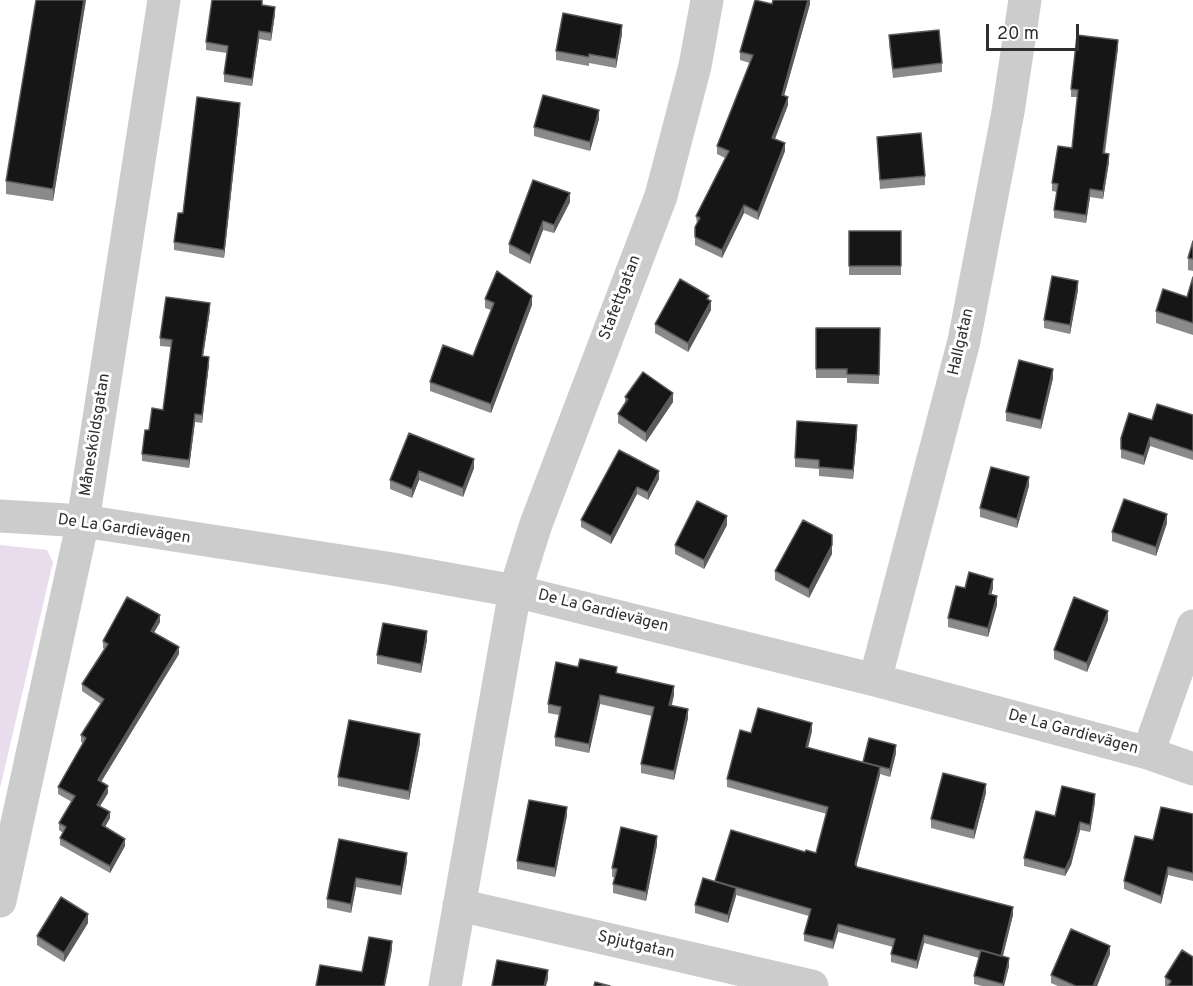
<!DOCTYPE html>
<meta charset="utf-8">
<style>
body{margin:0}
#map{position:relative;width:1193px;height:986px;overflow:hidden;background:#fff;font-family:Overpass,sans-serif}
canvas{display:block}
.scale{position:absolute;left:986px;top:24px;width:93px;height:27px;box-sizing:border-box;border:3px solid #2f2f2f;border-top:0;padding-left:8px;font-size:18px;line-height:21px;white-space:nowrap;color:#2f2f2f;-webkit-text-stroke:4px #fff;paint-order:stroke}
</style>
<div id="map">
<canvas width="1193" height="986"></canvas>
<div class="scale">20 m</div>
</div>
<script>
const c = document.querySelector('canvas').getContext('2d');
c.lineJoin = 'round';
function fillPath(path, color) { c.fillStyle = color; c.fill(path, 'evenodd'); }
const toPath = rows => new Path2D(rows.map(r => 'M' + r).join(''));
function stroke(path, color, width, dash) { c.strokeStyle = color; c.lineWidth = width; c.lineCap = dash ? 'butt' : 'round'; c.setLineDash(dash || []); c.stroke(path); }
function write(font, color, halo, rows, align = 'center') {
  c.font = font + ' Overpass,sans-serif'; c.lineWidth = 6; c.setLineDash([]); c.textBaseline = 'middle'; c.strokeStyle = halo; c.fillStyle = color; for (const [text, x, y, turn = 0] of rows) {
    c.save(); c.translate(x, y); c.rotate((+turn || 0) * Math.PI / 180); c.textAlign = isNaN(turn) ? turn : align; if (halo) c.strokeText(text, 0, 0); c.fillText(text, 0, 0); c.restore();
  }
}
const green = toPath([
 [0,545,47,550,53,562,0,788]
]);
const minor = toPath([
 [0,516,83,521,393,569,515,591,875,680,1148,753,1193,769],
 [875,680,964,341,1008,112,1025,0],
 [1148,753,1193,626],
 [0,901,83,521,164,0],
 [459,905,812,986],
 [445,986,515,591,536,524,661,196,695,66,707,0]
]);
const wall = toPath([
 [86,0,53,201,6,194,6,181],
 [810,0,810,4,784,96,788,105,775,139,785,151,758,220,744,213,722,258,695,245,695,227,697,224,696,216,725,158,717,154,717,146,750,63,740,60,740,52,772,4],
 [263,5,275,14,271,41,259,39,252,86,224,82,224,74,227,53,206,50,206,42],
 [622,34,616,68,589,63,589,66,556,60,556,51],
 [889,35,942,63,942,72,893,78,889,44],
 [1118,48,1105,154,1109,162,1103,199,1090,197,1086,223,1054,218,1054,210,1057,192,1052,191,1052,183,1072,148,1078,97,1071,97,1071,89],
 [240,111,224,258,174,250,174,242,183,213],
 [599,119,590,151,534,136,534,127],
 [877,137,925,176,925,185,880,189],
 [570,202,554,233,543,230,530,264,509,253,509,244],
 [849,231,901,231,901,275,849,275],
 [1193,241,1193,271,1188,270,1188,258],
 [1193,277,1193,335,1156,323,1156,311,1187,297],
 [1078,290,1070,334,1044,328,1044,320],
 [485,299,532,305,491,413,430,391,430,382,473,356,491,310,485,308],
 [709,300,711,310,688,352,655,333,655,324],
 [210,310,203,356,209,364,202,423,195,422,189,468,142,461,142,454,149,430,163,410,171,347,160,346,160,338],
 [816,328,880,328,879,384,847,383,847,378,816,378],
 [1053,378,1041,429,1006,421,1006,412],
 [625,397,673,402,646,442,618,423,618,414,625,402],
 [1193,415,1193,460,1150,446,1144,465,1121,458,1121,438,1152,420],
 [409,433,474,468,463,497,419,480,412,498,390,489,390,480],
 [857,434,853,479,819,476,819,469,795,467,795,458],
 [619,450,659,479,648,500,637,494,611,544,581,527,581,520],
 [1029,486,1017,528,980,517,980,508],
 [1167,523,1156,556,1112,541,1112,532],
 [727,525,704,569,675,554,675,545],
 [832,554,809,598,775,580,775,571],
 [965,588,993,588,991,595,997,605,988,637,948,627,948,618],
 [1108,620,1087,672,1054,659,1054,650],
 [160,622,154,632,179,654,101,782,108,793,100,806,110,818,105,827,125,846,110,873,60,845,60,838,63,833,59,830,59,823,72,802,58,794,58,787,83,743,81,742,81,735,101,704,82,691,82,684,104,649,103,648,103,641],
 [427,640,421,673,377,664,377,655],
 [578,667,617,673,674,695,672,705,688,718,674,780,641,773,641,764,652,716,600,704,589,753,555,746,555,737,559,715,548,713,548,704],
 [812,731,808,748,863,762,896,753,890,777,880,774,856,866,1013,915,1003,956,1009,966,1004,986,982,986,974,984,974,976,979,958,924,943,917,969,891,962,891,954,893,947,838,932,833,949,804,941,804,934,809,916,736,895,728,923,695,913,695,905,715,882,805,852,816,853,827,814,727,787,727,779,751,733],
 [420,743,409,800,338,786,338,777],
 [986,793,974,839,931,828,931,819],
 [1095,802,1090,832,1080,830,1071,865,1065,876,1024,866,1024,858,1055,816],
 [1193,814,1193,881,1168,875,1161,904,1124,889,1124,881,1153,840],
 [567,815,555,877,517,869,517,861],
 [339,839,407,861,401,895,356,887,351,913,327,908,327,899],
 [657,845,646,901,613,893,613,884,615,877,612,877,612,868],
 [88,923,64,962,37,945,37,936],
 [1110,954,1097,986,1058,986,1051,983,1051,975],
 [1165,977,1193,986,1165,986]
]);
const shadedWall = toPath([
 [84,0,86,0,53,201,53,189],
 [808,0,810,0,810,4,782,103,782,95],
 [275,7,275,14,271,41,271,33],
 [622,25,622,34,616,68,616,59],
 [259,31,259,39,252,86,252,79],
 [1118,40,1118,48,1103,161,1103,153],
 [788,97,788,105,772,146,772,138],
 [240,103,240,111,224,258,224,250],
 [599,110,599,119,590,151,590,142],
 [785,143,785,151,758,220,758,212],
 [1109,154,1109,162,1103,199,1103,191],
 [1090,189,1090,197,1086,223,1086,215],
 [570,193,570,202,554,233,554,225],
 [744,205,744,213,722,258,722,250],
 [543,221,543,230,530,264,530,255],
 [1078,281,1078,290,1070,334,1070,325],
 [532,296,532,305,491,413,491,404],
 [711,301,711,310,688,352,688,343],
 [210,303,210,310,202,363,202,356],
 [209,357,209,364,202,423,202,415],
 [1053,369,1053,378,1041,429,1041,420],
 [673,393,673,402,646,442,646,433],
 [195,414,195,422,189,468,189,460],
 [857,425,857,434,853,479,853,470],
 [1150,437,1150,446,1144,465,1144,456],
 [474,459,474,468,463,497,463,488],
 [419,471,419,480,412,498,412,489],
 [659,471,659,479,648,500,648,492],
 [1029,477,1029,486,1017,528,1017,519],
 [637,487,637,494,611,544,611,536],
 [1167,514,1167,523,1156,556,1156,547],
 [727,516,727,525,704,569,704,560],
 [832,545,832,554,809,598,809,589],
 [993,579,993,588,989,603,989,594],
 [997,596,997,605,988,637,988,628],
 [1108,611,1108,620,1087,672,1087,663],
 [160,615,160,622,151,638,151,631],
 [427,631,427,640,421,673,421,664],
 [179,647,179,654,98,787,98,780],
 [674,686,674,695,669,714,669,705],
 [600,695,600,704,589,753,589,744],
 [688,709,688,718,674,780,674,771],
 [812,723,812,731,806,755,806,747],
 [420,734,420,743,409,800,409,791],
 [896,745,896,753,890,777,890,769],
 [880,767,880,775,855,871,855,864],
 [986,784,986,793,974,839,974,830],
 [108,786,108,793,97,811,97,805],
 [1095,794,1095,802,1090,832,1090,825],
 [567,807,567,815,555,877,555,868],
 [110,812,110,818,102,832,102,825],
 [1080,822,1080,830,1071,865,1065,876,1065,869],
 [657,836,657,845,646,901,646,892],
 [125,839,125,846,110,873,110,866],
 [407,853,407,861,401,895,401,886],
 [1168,867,1168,875,1161,904,1161,896],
 [356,878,356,887,351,913,351,904],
 [736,888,736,896,728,923,728,915],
 [1013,907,1013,915,1001,963,1001,956],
 [88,914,88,923,64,962,64,953],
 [838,924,838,932,833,949,833,941],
 [924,935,924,943,917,969,917,961],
 [392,941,392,950,385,986,384,986],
 [1110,946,1110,954,1097,986,1093,986],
 [1009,958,1009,966,1004,986,1003,986],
 [548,970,548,979,546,986,544,986]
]);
const building = toPath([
 [36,0,84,0,53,189,6,181,36,0],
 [212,0,262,0,262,5,275,7,271,33,259,31,252,79,224,74,228,46,206,42,212,0],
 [755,0,772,4,773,0,808,0,782,95,788,97,772,138,785,143,758,212,744,205,722,250,695,237,695,227,700,218,696,216,729,151,717,146,753,55,740,52,755,0],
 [563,13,622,25,616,59,589,54,589,57,556,51,563,13],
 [939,30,942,63,893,69,889,35,939,30],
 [1077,35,1118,40,1103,153,1109,154,1103,191,1090,189,1086,215,1054,210,1058,184,1052,183,1058,146,1072,148,1078,90,1071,89,1077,35],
 [543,95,599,110,590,142,534,127,543,95],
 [197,97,240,103,224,250,174,242,178,213,183,213,197,97],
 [921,133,925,176,880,180,877,137,921,133],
 [533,180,570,193,554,225,543,221,530,255,509,244,533,180],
 [849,231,901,231,901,266,849,266,849,231],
 [1193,241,1193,259,1188,258,1193,241],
 [497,271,532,296,491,404,430,382,443,345,473,356,494,303,485,299,497,271],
 [1052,276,1078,281,1070,325,1044,320,1052,276],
 [1193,277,1193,323,1156,311,1163,289,1187,297,1193,277],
 [680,279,709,296,707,299,711,301,688,343,655,324,680,279],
 [166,297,210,303,202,356,209,357,202,415,195,414,189,460,142,454,145,430,149,430,152,408,163,410,172,340,160,338,166,297],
 [816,328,880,328,879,375,847,374,847,369,816,369,816,328],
 [1019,360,1053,369,1041,420,1006,412,1019,360],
 [643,372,673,393,646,433,618,414,628,399,625,397,643,372],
 [1157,404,1193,415,1193,451,1150,437,1144,456,1121,449,1121,438,1129,413,1152,420,1157,404],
 [797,421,857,425,853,470,819,467,819,460,795,458,797,421],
 [409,433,474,459,463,488,419,471,412,489,390,480,409,433],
 [619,450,659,471,648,492,637,487,611,536,581,520,619,450],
 [991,467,1029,477,1017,519,980,508,991,467],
 [1124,499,1167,514,1156,547,1112,532,1124,499],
 [697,501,727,516,704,560,675,545,697,501],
 [803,520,832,535,832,545,809,589,775,571,803,520],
 [969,572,993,579,989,594,997,596,988,628,948,618,956,586,965,588,969,572],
 [127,597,160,615,151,631,179,647,98,780,108,786,97,805,110,812,102,825,125,839,110,866,60,838,66,827,59,823,75,796,58,787,86,738,81,735,104,699,82,684,108,644,103,641,127,597],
 [1074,597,1108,611,1087,663,1054,650,1074,597],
 [383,623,427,631,421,664,377,655,383,623],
 [580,659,617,667,616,673,674,686,669,705,688,709,674,771,641,764,654,707,600,695,589,744,555,737,561,707,548,704,556,662,578,667,580,659],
 [758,708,812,723,806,747,880,767,855,864,857,867,1013,907,1001,956,924,935,917,961,891,954,895,939,838,924,833,941,804,934,811,909,715,881,731,830,805,852,806,850,816,853,828,807,727,779,740,730,751,733,758,708],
 [349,720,420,734,409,791,338,777,349,720],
 [869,738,896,745,890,769,863,762,869,738],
 [943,773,986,784,974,830,931,819,943,773],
 [1062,786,1095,794,1090,825,1080,822,1071,857,1065,869,1024,858,1036,811,1055,816,1062,786],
 [529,800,567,807,555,868,517,861,529,800],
 [1161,807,1193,814,1193,873,1168,867,1161,896,1124,881,1135,836,1153,840,1161,807],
 [621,827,657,836,646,892,613,884,617,869,612,868,621,827],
 [339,839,407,853,401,886,356,878,351,904,327,899,339,839],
 [703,878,736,888,728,915,695,905,703,878],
 [61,897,88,914,64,953,37,936,61,897],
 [1071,929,1110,946,1093,986,1076,986,1051,975,1071,929],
 [369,937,392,941,384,986,316,986,320,965,362,972,369,937],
 [981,950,1009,958,1003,984,974,976,981,950],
 [1182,950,1193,957,1193,986,1168,986,1171,981,1165,977,1182,950],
 [497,960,548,970,544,986,492,986,497,960],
 [595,982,610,986,594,986,595,982]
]);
const streetNames = [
 ["Stafettgatan",621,298,-69],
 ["Hallgatan",962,342,-77],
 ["Månesköldsgatan",96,435,-81],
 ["De La Gardievägen",124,530,8],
 ["De La Gardievägen",603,612,14],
 ["De La Gardievägen",1073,733,15],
 ["Spjutgatan",636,946,13]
];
fillPath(green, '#e9dded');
stroke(minor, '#ccc', 33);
fillPath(wall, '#8a8a8a');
fillPath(shadedWall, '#5c5c5c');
fillPath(building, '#161616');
stroke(building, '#5c5c5c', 1.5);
write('16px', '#2f2f2f', '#fff', streetNames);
</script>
